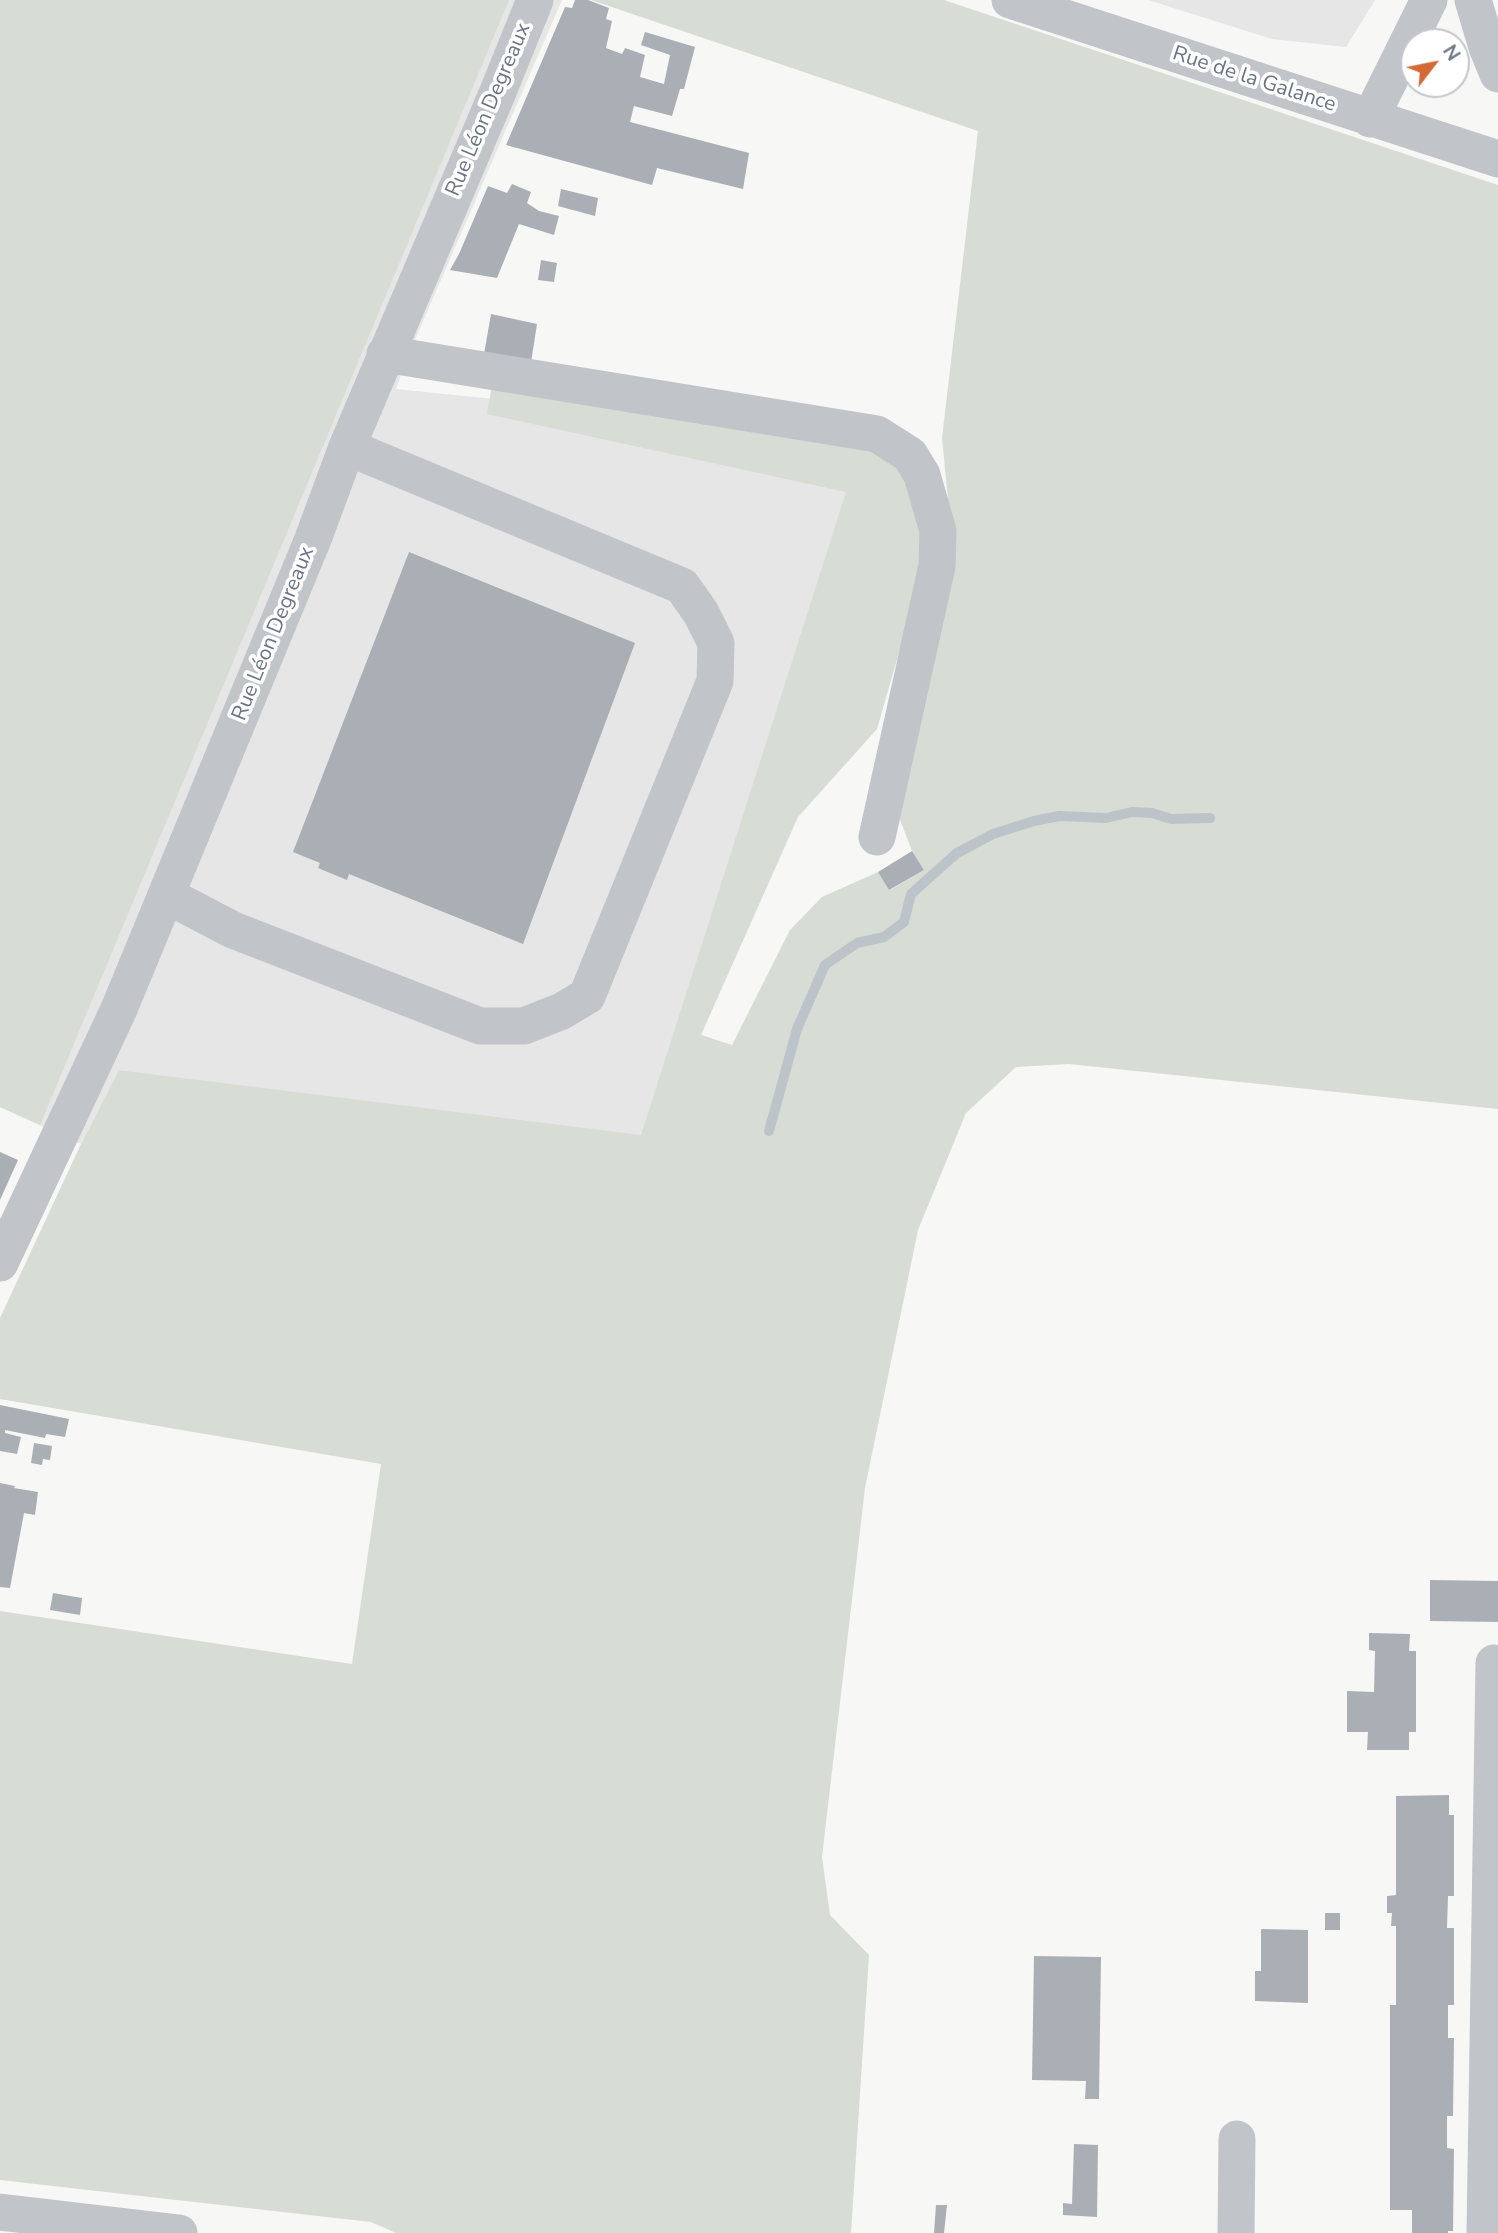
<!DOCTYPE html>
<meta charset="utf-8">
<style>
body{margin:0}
#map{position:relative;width:1498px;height:2233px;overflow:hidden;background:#f7f7f5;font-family:"Nunito Sans",sans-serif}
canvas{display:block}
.north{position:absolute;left:1400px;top:28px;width:70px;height:70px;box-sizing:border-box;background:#fff;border:2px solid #c3c8cd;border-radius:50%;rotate:58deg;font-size:19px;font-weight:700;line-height:28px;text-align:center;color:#697583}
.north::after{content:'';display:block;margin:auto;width:24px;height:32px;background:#d46938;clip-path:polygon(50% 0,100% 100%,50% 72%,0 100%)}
</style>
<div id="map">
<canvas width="1498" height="2233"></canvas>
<div class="north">N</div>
</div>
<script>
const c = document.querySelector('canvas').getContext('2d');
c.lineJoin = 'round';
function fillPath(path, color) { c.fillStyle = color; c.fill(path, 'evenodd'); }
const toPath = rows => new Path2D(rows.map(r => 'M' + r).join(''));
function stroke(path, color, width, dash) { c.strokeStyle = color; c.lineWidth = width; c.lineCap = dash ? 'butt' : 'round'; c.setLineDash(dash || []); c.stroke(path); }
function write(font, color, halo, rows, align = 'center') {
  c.font = font + ' "Nunito Sans",sans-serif'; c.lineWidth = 7; c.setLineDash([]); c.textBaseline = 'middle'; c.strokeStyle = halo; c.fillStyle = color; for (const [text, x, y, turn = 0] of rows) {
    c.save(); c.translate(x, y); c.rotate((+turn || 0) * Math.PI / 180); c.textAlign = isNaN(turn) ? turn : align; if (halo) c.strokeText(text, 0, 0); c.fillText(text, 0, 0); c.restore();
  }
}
const built = toPath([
 [0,0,562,0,411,349,396,389,864,437,641,1136,119,1070,81,1144,0,1107],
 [1148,0,1375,0,1346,47,1272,39]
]);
const green = toPath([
 [0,0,509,0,40,1125,0,1107],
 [591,0,944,0,1498,185,1498,1109,1069,1064,1016,1067,966,1113,918,1230,865,1488,822,1857,830,1915,869,1955,851,2233,396,2233,371,2222,0,2180,0,1611,352,1664,381,1464,0,1399,0,1318,81,1144,119,1070,641,1135,846,492,487,414,492,385,892,451,921,503,924,565,877,729,798,817,701,1035,732,1045,790,930,822,897,878,872,890,890,924,870,912,851,899,817,950,520,942,438,978,131]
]);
const stream = toPath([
 [769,1131,797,1029,825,965,857,943,884,937,904,922,911,894,957,853,993,834,1034,821,1059,816,1106,818,1132,812,1152,813,1171,819,1210,818]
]);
const building = toPath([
 [575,0,588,0,609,8,606,19,612,21,606,48,622,54,625,48,645,55,640,77,664,84,670,55,641,45,645,32,695,47,684,89,680,89,672,116,634,106,630,122,749,153,743,189,657,168,652,185,506,145,565,7,572,8],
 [512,184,531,192,527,203,539,211,559,216,554,235,519,224,497,278,450,270,459,254,488,186,507,193],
 [561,189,598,198,595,216,558,206],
 [541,260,557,263,554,282,538,280],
 [491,314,537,324,530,369,483,360],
 [409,552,635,643,523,944,349,874,347,880,318,868,320,863,293,852],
 [912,851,924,870,889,890,878,872],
 [0,1152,18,1160,0,1200],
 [0,1405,69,1419,65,1437,46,1434,45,1438,5,1430,5,1433,21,1437,17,1454,0,1451],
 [34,1443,52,1446,50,1460,43,1459,42,1465,31,1463],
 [0,1483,15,1486,14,1488,38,1492,35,1515,24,1513,10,1588,0,1587],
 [1430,1580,1498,1581,1498,1622,1430,1621],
 [53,1593,82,1598,80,1615,50,1610],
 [1369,1633,1410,1634,1409,1651,1416,1651,1416,1732,1409,1732,1409,1750,1367,1750,1368,1732,1347,1732,1347,1691,1374,1692,1375,1651,1369,1650],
 [1449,1795,1449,1815,1454,1815,1454,1896,1448,1896,1447,1928,1454,1928,1454,2005,1448,2005,1448,2038,1454,2038,1453,2116,1447,2116,1447,2148,1454,2149,1453,2231,1448,2231,1448,2233,1412,2233,1412,2210,1390,2210,1390,2005,1396,2005,1396,1926,1391,1926,1392,1913,1387,1913,1387,1896,1396,1895,1396,1796],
 [1325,1913,1340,1913,1340,1930,1325,1930],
 [1261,1929,1308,1930,1308,2003,1255,2001,1255,1971,1261,1971],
 [1034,1956,1101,1957,1099,2099,1085,2099,1086,2081,1032,2080],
 [1074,2144,1098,2145,1097,2217,1063,2215,1063,2203,1072,2204],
 [936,2205,947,2205,944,2233,934,2233]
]);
const minor = toPath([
 [1010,0,1498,159],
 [1473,0,1487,47,1498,74],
 [1370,119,1429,0],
 [385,354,877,434,910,455,922,475,938,531,937,566,877,837],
 [166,895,233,930,480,1026,524,1026,562,1011,587,996,715,681,716,643,701,613,682,586,347,447],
 [0,1263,119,1009,313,539,347,447,497,94,535,0],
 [0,2212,179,2233],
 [1236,2233,1237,2139],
 [1485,2233,1494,1663]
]);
const streetNames = [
 ["Rue de la Galance",1254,80,18],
 ["Rue Léon Degreaux",489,110,-67],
 ["Rue Léon Degreaux",274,634,-68]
];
fillPath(built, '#e5e6e5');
fillPath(green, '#d7dcd4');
stroke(stream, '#bcc4ca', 10);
fillPath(building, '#a9afb5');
stroke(minor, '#c1c4c8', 37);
write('21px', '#697583', '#fff', streetNames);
</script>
